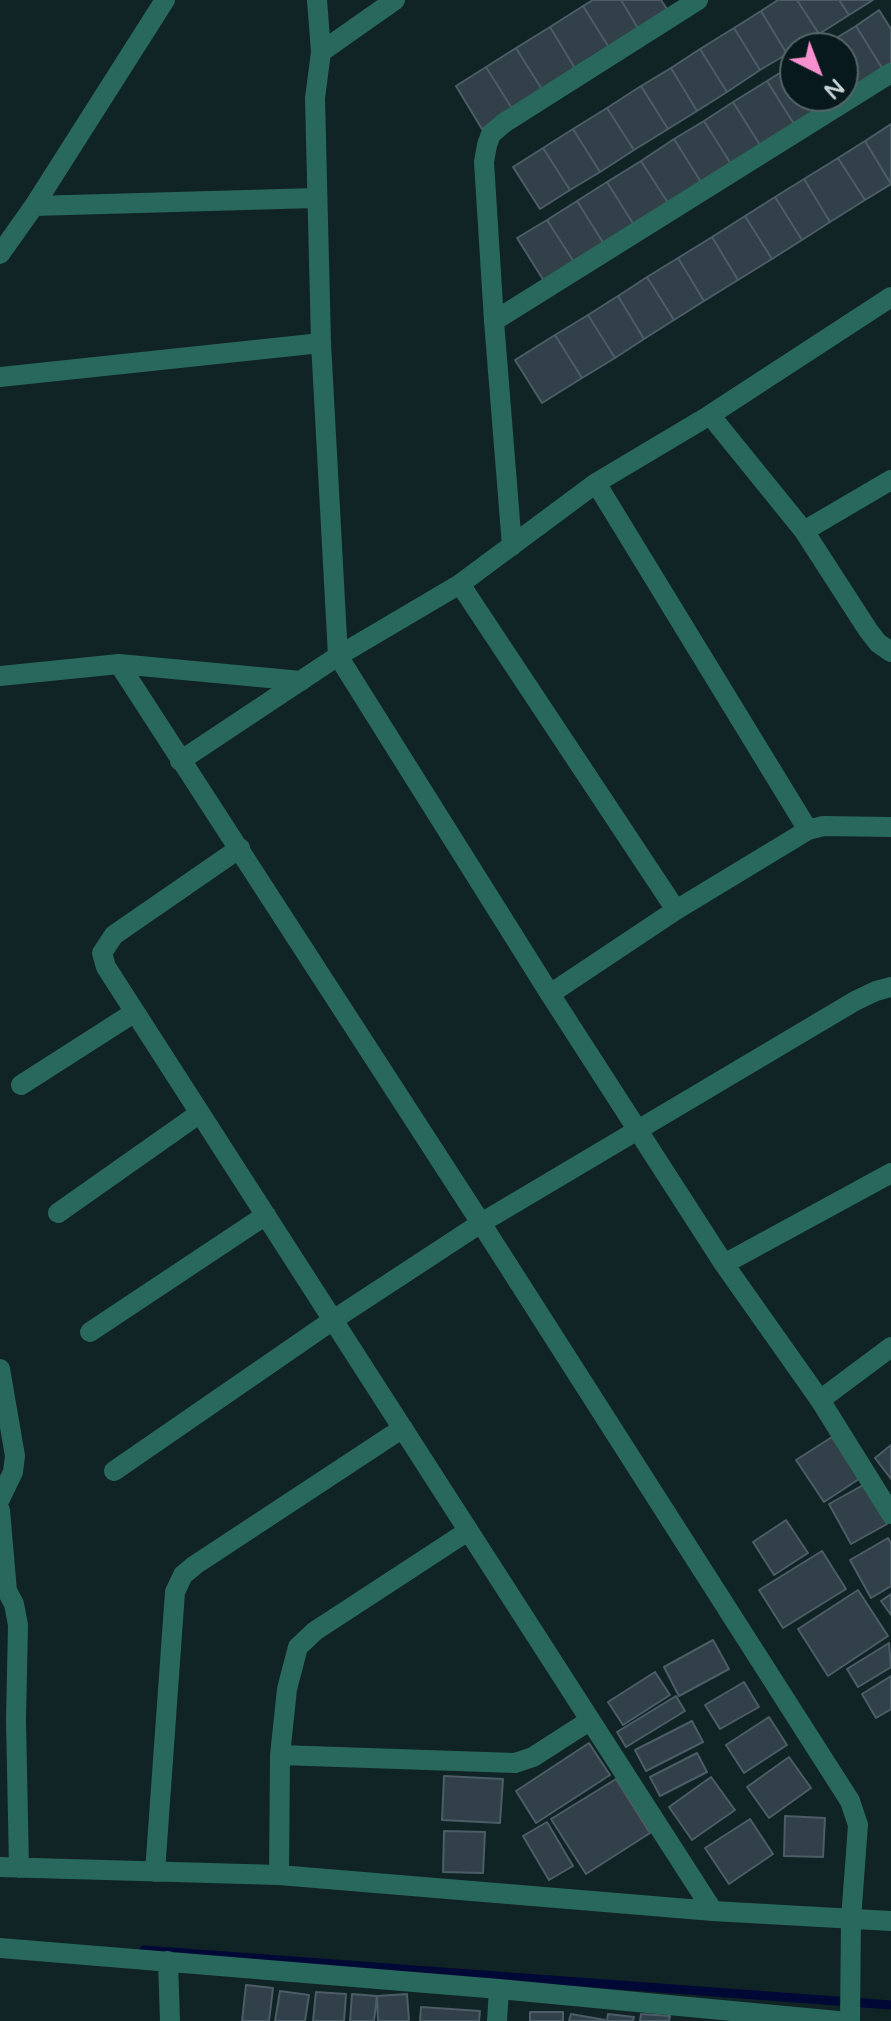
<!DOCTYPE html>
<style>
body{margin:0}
#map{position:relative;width:891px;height:2021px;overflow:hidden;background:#102325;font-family:"Varela Round",sans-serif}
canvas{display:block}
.north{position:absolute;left:779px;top:32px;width:80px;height:80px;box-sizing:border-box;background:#07191c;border:2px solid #556466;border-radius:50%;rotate:138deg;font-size:22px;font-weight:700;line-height:32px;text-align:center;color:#c9d4d6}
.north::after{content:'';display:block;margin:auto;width:28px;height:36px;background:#f790cd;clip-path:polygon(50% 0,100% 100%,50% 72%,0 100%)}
</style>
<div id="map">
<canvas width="891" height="2021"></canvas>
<div class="north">N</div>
</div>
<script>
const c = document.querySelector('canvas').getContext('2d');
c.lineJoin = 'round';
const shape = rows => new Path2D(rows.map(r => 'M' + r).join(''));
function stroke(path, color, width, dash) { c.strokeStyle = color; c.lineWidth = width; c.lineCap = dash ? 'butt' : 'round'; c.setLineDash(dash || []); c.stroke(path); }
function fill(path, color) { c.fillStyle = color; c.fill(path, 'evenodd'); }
const stream = shape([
 [144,1950,891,2005]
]);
const building = shape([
 [593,0,621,0,639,30,610,49,583,6,593,0],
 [621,0,661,0,669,12,639,30,621,0],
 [778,0,797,0,819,34,787,54,761,11,778,0],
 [797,0,839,0,849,15,819,34,797,0],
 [839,0,873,0,849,15,839,0],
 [583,6,610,49,576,70,550,27,583,6],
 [879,10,891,29,891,63,882,68,856,26,879,10],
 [761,11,787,54,760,70,734,28,761,11],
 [856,26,882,68,852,87,843,73,843,48,827,48,825,45,856,26],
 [550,27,576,70,543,91,516,48,550,27],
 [734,28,760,70,727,92,700,49,734,28],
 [516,48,543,91,513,110,486,67,516,48],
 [700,49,727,92,697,111,671,68,700,49],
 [794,64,795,96,814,96,821,107,794,124,767,81,794,64],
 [486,67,513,110,482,129,456,86,486,67],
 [671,68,697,111,668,129,641,86,671,68],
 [767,81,794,124,760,145,733,102,767,81],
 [641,86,668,129,634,150,607,108,641,86],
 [814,96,838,96,821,107,814,96],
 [733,102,760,145,731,164,704,121,733,102],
 [607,108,634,150,600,172,573,129,607,108],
 [704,121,731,164,701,182,674,139,704,121],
 [891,124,891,184,865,141,891,124],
 [573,129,600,172,570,190,543,148,573,129],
 [674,139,701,182,668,203,641,161,674,139],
 [865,141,891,184,865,200,838,158,865,141],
 [543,148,570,190,540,209,513,167,543,148],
 [838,158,865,200,830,222,804,179,838,158],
 [641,161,668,203,634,225,607,182,641,161],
 [804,179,830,222,802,240,775,197,804,179],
 [607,182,634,225,604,244,577,201,607,182],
 [775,197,802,240,772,259,745,216,775,197],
 [577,201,604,244,574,262,547,220,577,201],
 [745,216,772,259,738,280,712,237,745,216],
 [547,220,574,262,544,281,517,238,547,220],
 [712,237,738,280,704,301,678,258,712,237],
 [678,258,704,301,674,320,647,277,678,258],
 [647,277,674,320,644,339,618,296,647,277],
 [618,296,644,339,615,358,588,315,618,296],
 [588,315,615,358,582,378,555,335,588,315],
 [555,335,582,378,542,403,515,360,555,335],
 [832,1437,859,1479,824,1502,796,1460,832,1437],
 [891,1445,891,1479,875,1458,891,1445],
 [865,1484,887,1524,851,1544,829,1504,865,1484],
 [786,1520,808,1553,774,1575,753,1542,786,1520],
 [888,1538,891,1543,891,1586,871,1598,850,1560,888,1538],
 [822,1551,846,1589,783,1628,759,1590,822,1551],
 [858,1590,888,1636,828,1676,798,1629,858,1590],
 [891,1594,891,1615,881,1601,891,1594],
 [713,1640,729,1669,679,1696,664,1667,713,1640],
 [889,1643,891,1667,858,1687,847,1669,889,1643],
 [655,1672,670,1695,623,1725,608,1702,655,1672],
 [891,1676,891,1709,876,1718,862,1694,891,1676],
 [744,1682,759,1707,720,1729,705,1705,744,1682],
 [676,1696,685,1711,626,1747,617,1732,676,1696],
 [769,1717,787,1745,744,1773,726,1745,769,1717],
 [692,1721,703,1742,646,1771,635,1750,692,1721],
 [589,1743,610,1775,536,1823,516,1791,589,1743],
 [697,1753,707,1772,660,1796,650,1777,697,1753],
 [789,1757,811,1788,769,1818,747,1787,789,1757],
 [444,1776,503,1779,500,1823,442,1820,444,1776],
 [711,1777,735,1810,692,1840,669,1807,711,1777],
 [616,1779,650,1833,586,1874,551,1819,616,1779],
 [785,1816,825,1818,823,1857,784,1856,785,1816],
 [750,1819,773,1854,729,1884,705,1848,750,1819],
 [547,1822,573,1866,549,1880,523,1836,547,1822],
 [444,1831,485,1832,483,1873,443,1872,444,1831],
 [246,1985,273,1988,269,2021,242,2021,246,1985],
 [280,1991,309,1995,305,2021,275,2021,280,1991],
 [316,1992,346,1994,344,2021,313,2021,316,1992],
 [352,1994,377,1996,374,2021,350,2021,352,1994],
 [407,1994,409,2021,378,2021,377,1996,407,1994],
 [421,2007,480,2011,479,2021,420,2021,421,2007],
 [530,2012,563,2012,563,2021,530,2021,530,2012],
 [571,2014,605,2020,605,2021,569,2021,571,2014],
 [608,2014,634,2017,633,2021,607,2021,608,2014],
 [641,2014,670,2016,669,2021,640,2021,641,2014]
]);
const street = shape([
 [317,0,321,52],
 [395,0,321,52,315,98,321,343,338,656,550,994,724,1264,820,1400,891,1514],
 [34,206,316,198],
 [0,254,34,206,165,0],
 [494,321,891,73],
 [0,377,321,343],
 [710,415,804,531,868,630,878,643,891,652],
 [596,483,808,830],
 [804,531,891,480],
 [512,546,494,321,484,162,487,145,491,134,504,123,698,0],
 [460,584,676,910],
 [119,664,481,1223,850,1801,858,1825,851,1919,850,2021],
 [0,676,119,664,301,681],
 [180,761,338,656,460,584,596,483,710,415,891,297],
 [240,848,114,935,102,953,106,967,713,1911],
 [550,994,676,910,808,830,823,826,891,827],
 [21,1085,135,1012],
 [58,1213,200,1113],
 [724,1264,891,1173],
 [90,1332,266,1215],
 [0,1369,15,1456,13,1472,0,1499],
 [820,1400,891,1347],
 [114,1471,333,1320,481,1223,855,1001,876,991,891,987],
 [0,1510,7,1591],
 [0,1589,7,1591,14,1604,18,1625,16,1720,19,1868],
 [280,1755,515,1763,533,1757,589,1721],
 [0,1867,279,1875,713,1911,891,1921],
 [155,1872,175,1592,183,1575,195,1565,403,1428],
 [279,1875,280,1755,287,1689,298,1647,315,1631,468,1531],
 [0,1948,499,1989,838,2021],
 [168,1961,170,2021],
 [497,2021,499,1989]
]);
stroke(stream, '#000835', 9);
fill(building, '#314049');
stroke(building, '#4d5d67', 2);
stroke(street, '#29685c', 20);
</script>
